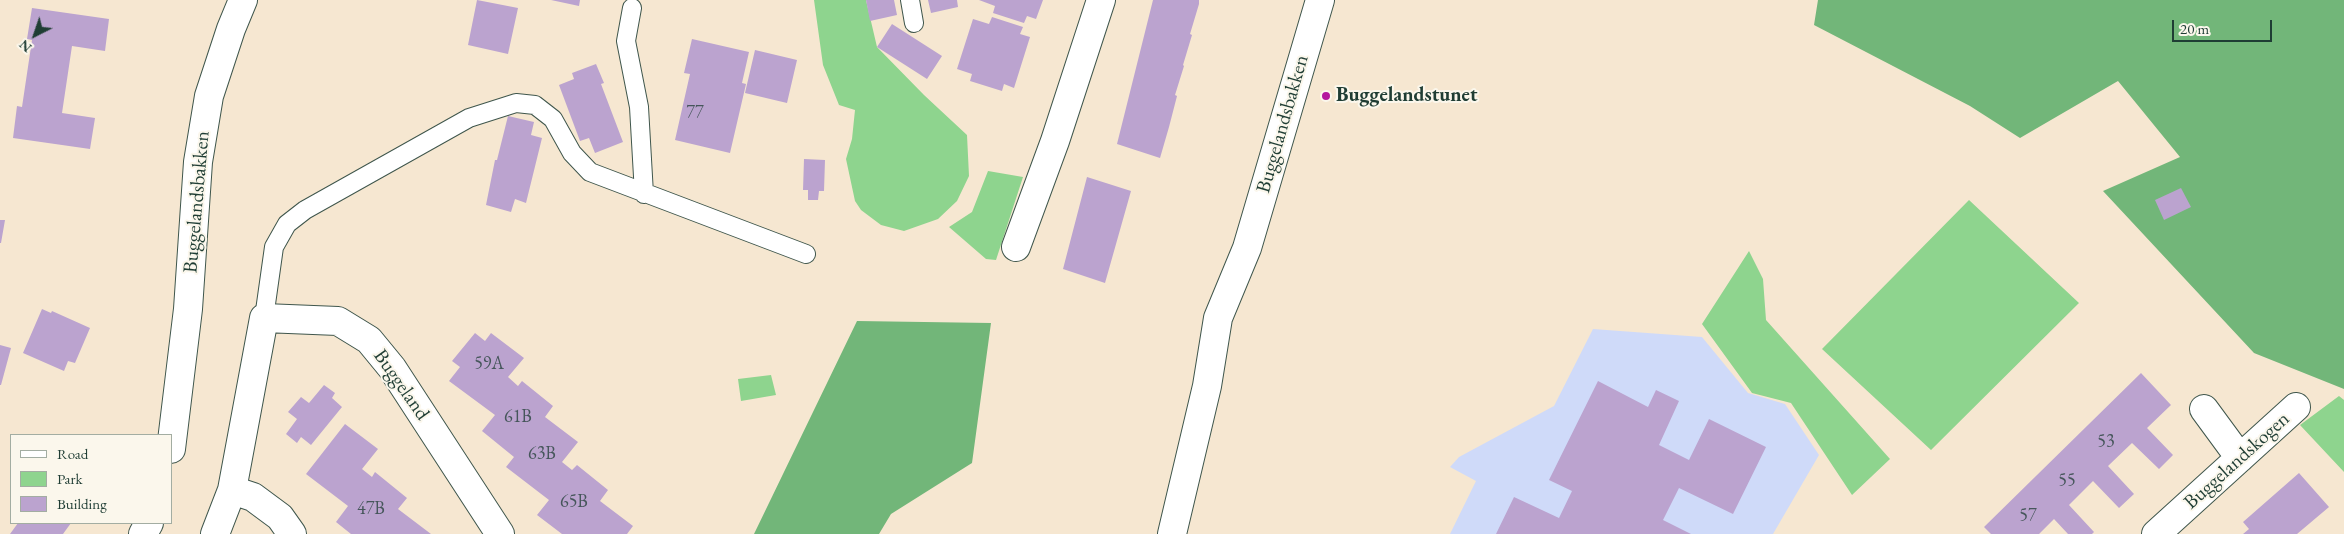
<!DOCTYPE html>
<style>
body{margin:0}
#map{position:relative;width:2344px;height:534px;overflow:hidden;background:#f6e7d1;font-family:"EB Garamond",serif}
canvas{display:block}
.legend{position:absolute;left:10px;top:434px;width:162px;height:90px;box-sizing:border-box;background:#fbf7ec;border:1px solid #a3ada2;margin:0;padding:6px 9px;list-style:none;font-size:15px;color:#1f3d34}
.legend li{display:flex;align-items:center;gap:10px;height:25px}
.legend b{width:25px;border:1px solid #a3ada2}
.north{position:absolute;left:10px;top:10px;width:50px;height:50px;-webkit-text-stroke:4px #fbf7ec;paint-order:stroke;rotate:221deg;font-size:14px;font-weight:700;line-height:20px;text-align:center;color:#1f3d34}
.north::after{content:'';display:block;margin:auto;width:18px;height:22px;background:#1f3d34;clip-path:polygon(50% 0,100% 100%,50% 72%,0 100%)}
.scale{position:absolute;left:2172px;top:20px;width:100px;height:22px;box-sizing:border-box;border:2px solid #1f3d34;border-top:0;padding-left:6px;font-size:15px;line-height:18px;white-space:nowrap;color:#1f3d34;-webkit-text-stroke:4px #fbf7ec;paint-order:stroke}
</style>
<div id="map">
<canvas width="2344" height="534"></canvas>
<ul class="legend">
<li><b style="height:6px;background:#fff"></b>Road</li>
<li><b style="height:14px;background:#8ed48e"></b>Park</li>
<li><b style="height:14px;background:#bba3cf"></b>Building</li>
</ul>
<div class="north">N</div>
<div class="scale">20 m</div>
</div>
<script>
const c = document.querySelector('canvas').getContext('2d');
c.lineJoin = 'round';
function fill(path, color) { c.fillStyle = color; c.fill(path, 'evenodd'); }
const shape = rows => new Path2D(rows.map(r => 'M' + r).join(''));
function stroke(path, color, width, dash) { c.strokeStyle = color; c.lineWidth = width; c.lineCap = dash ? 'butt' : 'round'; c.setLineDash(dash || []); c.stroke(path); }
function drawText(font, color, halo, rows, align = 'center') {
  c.font = font + ' "EB Garamond",serif'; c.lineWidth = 4; c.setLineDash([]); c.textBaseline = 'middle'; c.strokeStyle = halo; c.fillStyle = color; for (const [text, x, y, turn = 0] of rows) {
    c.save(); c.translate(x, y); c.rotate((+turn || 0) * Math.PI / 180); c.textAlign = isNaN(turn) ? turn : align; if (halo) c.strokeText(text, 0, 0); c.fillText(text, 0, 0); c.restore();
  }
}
const built = shape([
 [1593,329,1702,337,1748,393,1785,404,1819,455,1773,534,1450,534,1476,481,1450,467,1459,457,1554,406]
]);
const green = shape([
 [814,0,866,0,877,47,924,95,967,135,969,176,957,201,938,219,904,231,881,225,861,210,855,201,846,159,852,139,855,110,839,105,823,65],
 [988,171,1023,177,996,260,986,259,949,227,972,212],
 [1969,200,2079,303,1931,450,1822,349],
 [1749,251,1763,279,1766,320,1890,459,1852,495,1791,403,1752,393,1702,324],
 [771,375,776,395,741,401,738,379],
 [2339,396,2344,400,2344,472,2300,425]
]);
const forest = shape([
 [1818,0,2344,0,2344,389,2254,353,2103,191,2180,157,2118,81,2020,138,1970,106,1814,25],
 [857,321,991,323,972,463,891,514,879,534,754,534]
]);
const building = shape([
 [477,0,518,8,508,54,468,45],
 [551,0,580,0,579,6],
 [866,0,894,0,897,15,870,21],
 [928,0,957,0,958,7,931,13],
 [979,0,1043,0,1036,19,1027,16,1024,23,993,13,995,6],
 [1153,0,1199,0,1199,4,1190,34,1192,35,1183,65,1184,66,1175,95,1177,96,1169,127,1160,158,1117,144],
 [32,8,109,19,105,51,72,46,62,113,95,118,90,149,13,138,17,106,22,107,32,40,27,39],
 [992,17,1023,27,1020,34,1030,37,1014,88,1004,84,1002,91,970,81,972,74,957,69,973,19,989,24],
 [892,24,942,56,927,79,877,47],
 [692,39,749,52,742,83,746,84,730,153,675,140,690,74,684,73],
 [755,50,797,60,787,103,745,93],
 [596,64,604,83,601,84,623,142,595,153,589,138,580,141,559,85,574,79,572,73],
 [508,116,534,122,531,135,542,138,526,203,515,199,511,212,486,205,495,160,497,160],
 [804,159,825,160,824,191,819,191,818,200,808,200,808,190,803,190],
 [1087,177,1131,191,1105,283,1063,269],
 [2181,188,2191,207,2164,220,2155,200],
 [0,220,5,220,1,243,0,243],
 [42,309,51,313,52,311,90,328,75,363,68,361,64,371,23,353],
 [475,333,485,341,491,333,524,358,508,377,518,386,522,381,553,406,545,417,578,442,562,462,572,470,577,465,608,490,600,501,633,526,627,534,562,534,537,515,549,500,506,467,514,457,482,431,495,415,449,381,460,367,452,361],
 [0,345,11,348,1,385,0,385],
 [2141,373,2171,405,2147,428,2173,455,2159,469,2132,443,2108,466,2134,494,2119,508,2093,481,2069,505,2094,532,2092,534,2068,534,2054,519,2039,534,1991,534,1984,527],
 [1598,381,1648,407,1656,390,1679,401,1659,445,1689,460,1709,419,1766,447,1733,514,1679,488,1663,520,1691,534,1496,534,1514,497,1559,518,1572,491,1549,480],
 [324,385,335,393,332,398,342,407,311,445,301,437,297,443,286,434,297,419,288,412,301,397,309,403],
 [345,424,378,449,362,469,372,477,375,472,407,498,398,509,431,534,351,534,336,522,348,506,306,474],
 [2299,473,2329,507,2297,534,2243,534,2249,529,2243,522],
 [18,523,71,523,63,534,10,534]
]);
const lane = shape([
 [910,0,914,23],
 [632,8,626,41,639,107,644,194],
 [264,318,274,247,287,224,305,210,469,118,516,103,535,105,553,119,572,153,590,172,806,254]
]);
const street = shape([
 [1016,247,1055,141,1101,0],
 [2204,409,2240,458],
 [232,490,253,497,280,517,292,534],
 [215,534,232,490,264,318,338,321,369,340,392,368,500,534],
 [2156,534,2296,407]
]);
const secondary = shape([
 [171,449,188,309,198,162,209,96,231,29,243,0],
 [143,534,149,523],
 [1172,534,1207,386,1218,318,1247,248,1320,0]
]);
const markers = [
 [1326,96,5,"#b5179e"]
];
const numberNames = [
 ["77",695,113],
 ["59A",489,364],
 ["61B",518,417],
 ["53",2106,442],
 ["63B",542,454],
 ["55",2067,481],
 ["65B",574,502],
 ["47B",371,509],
 ["57",2028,516]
];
const poiNames = [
 ["Buggelandstunet",1336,96]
];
const streetNames = [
 ["Buggelandsbakken",1283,124,-74],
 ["Buggelandsbakken",197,202,-85],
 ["Buggeland",401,385,55],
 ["Buggelandskogen",2237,461,-42]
];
fill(built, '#cfdaf9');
fill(green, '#8ed48e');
fill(forest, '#72b679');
fill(building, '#bba3cf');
stroke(lane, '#3f564c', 20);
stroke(street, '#3f564c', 30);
stroke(secondary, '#3f564c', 30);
stroke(lane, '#fff', 18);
stroke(street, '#fff', 28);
stroke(secondary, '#fff', 28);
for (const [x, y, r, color] of markers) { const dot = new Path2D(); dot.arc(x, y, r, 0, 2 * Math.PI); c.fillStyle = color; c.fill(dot); stroke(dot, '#fbf7ec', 2); }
drawText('18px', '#46565b', null, numberNames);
drawText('bold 20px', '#1f3d34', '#fbf7ec', poiNames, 'left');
drawText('20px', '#1f3d34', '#fbf7ec', streetNames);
</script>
